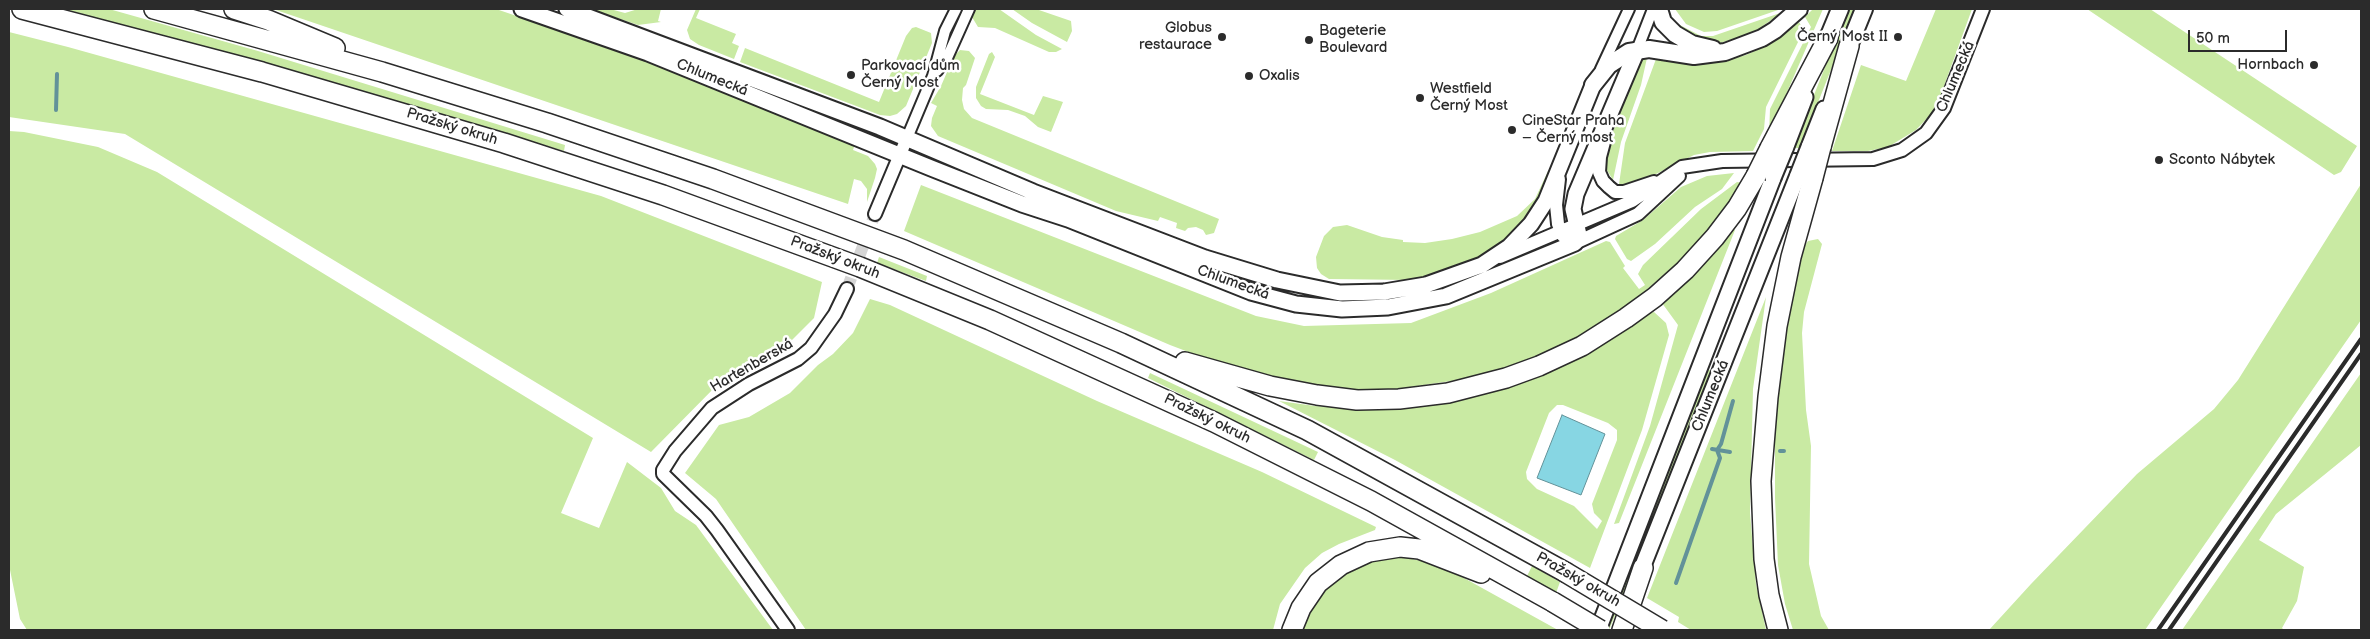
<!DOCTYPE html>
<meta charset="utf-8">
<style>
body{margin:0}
#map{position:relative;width:2370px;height:639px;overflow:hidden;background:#fff;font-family:"Balsamiq Sans",sans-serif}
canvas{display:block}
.frame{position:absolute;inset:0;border:10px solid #2b2b2b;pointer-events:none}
.scale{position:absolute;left:2188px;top:30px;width:99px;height:22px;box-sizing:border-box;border:2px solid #2b2b2b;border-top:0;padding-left:6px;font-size:15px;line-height:18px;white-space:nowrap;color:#2b2b2b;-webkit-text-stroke:4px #fff;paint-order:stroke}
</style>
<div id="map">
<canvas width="2370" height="639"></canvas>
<div class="frame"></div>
<div class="scale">50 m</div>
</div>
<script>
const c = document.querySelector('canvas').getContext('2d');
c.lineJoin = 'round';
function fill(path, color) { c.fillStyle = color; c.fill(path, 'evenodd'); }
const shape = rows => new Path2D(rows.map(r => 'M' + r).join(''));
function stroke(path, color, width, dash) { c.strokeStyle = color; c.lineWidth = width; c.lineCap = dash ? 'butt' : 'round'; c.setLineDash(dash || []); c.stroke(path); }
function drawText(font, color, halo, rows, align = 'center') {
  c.font = font + ' "Balsamiq Sans",sans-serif'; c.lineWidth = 5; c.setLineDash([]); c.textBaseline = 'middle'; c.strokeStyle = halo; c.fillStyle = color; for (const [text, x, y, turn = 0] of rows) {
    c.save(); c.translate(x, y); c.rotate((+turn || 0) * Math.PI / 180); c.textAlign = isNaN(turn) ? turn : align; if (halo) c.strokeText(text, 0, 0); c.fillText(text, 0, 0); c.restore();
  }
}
const green = shape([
 [64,9,109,9,258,51,565,145,564,151,326,80],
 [273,9,496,9,649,61,855,144,853,150,868,156,875,164,877,169,875,178,867,202,867,189,861,181,854,179,848,204],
 [590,9,610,9,625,13,638,9,661,9,658,21,661,22,638,25],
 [696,9,700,9,696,18,736,34,732,43,739,46,734,59,699,45,690,39,687,30],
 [975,9,999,9,1036,35,1062,49,1056,52,1049,52,995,28,978,27,972,17],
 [1012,9,1036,9,1071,21,1072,31,1067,42,1032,23],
 [1675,9,1781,9,1717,31,1704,32,1686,24],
 [1813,9,1823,9,1769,134,1770,109,1811,27,1805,17],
 [1848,9,1855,9,1800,148,1793,148],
 [1936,9,1972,9,1939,100,1932,113,1916,130,1888,147,1868,151,1832,151,1861,65,1906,81],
 [2087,9,2150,9,2357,146,2341,172,2334,175],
 [1783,12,1751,34,1716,44,1704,42,1675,25,1680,25,1701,36,1713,36],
 [1799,22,1803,28,1802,34,1766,107,1764,129,1753,151,1710,152,1694,155,1642,181,1624,186,1619,184,1625,143,1656,59,1684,64,1701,64,1731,59,1746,55,1774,42],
 [916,27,931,33,932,43,906,106,897,114,890,116,880,115,740,62,745,48,879,102,906,36,912,28],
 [9,32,68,47,601,196,822,282,814,318,780,352,723,379,651,452,125,134,9,117],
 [960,50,969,51,975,58,966,85,963,88,962,100,964,109,972,118,1219,219,1214,233,1206,235,1203,230,1196,227,1188,228,1185,231,1176,228,1177,223,1160,217,1158,221,1116,211,938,136,931,126,932,118,937,106,931,103,941,86,954,56],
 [992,52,995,57,980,94,1034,115,1043,96,1063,102,1051,132,1038,127,1025,116,1008,110,986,109,981,106,976,98,976,87,989,54],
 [1647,58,1641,85,1621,142,1613,180,1605,167,1605,158,1612,134,1638,66,1642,60],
 [9,131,24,132,98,147,157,172,593,438,561,513,599,528,627,462,661,488,675,511,696,525,773,630,27,630,20,619,9,565],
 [1548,171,1550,172,1538,201,1519,227,1508,238,1476,260,1454,268,1411,280,1329,279,1321,274,1317,268,1316,257,1324,236,1333,227,1347,225,1382,237,1403,240,1403,242,1425,243,1452,239,1480,232,1517,216,1535,199],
 [1734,173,1722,189,1695,207,1655,244,1631,261,1627,259,1615,239,1616,236,1643,220,1681,187,1707,176],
 [1737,182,1743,183,1719,218,1686,255,1642,294,1602,323,1558,347,1520,363,1471,378,1397,389,1345,389,1301,384,1228,367,1170,345,904,231,921,185,1256,316,1304,326,1411,323,1491,293,1606,241,1610,242,1625,266,1623,268,1639,289,1645,285,1638,274,1643,265,1701,209],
 [2361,184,2361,320,2145,630,1989,630,2031,584,2137,474,2214,409,2238,380],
 [1733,229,1735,230,1619,523,1614,524,1650,426,1678,325,1662,303],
 [1818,239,1822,244,1804,312,1802,333,1806,410,1811,446,1809,564,1821,616,1829,630,1793,630,1785,604,1778,565,1775,498,1775,425,1788,313,1799,262,1803,248,1808,241],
 [879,257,927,276,926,281,877,263],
 [1766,297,1753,389,1750,513,1756,584,1766,630,1691,630,1678,622,1679,617,1647,598],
 [870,299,890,305,1097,401,1262,472,1376,527,1375,530,1339,544,1322,553,1305,568,1280,604,1273,630,806,630,716,499,685,473,719,425,749,417,790,393,818,365,833,354,853,333],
 [1654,312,1666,323,1669,335,1642,430,1590,568,1395,460,1279,401,1315,406,1373,409,1431,405,1464,399,1516,384,1568,364,1613,338,1645,314],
 [1557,405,1563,405,1608,423,1617,430,1617,440,1592,504,1594,513,1602,521,1597,529,1574,506,1537,489,1527,479,1526,472,1549,413],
 [1706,369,1710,370,1710,374,1627,587,1609,630,1603,630],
 [1150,373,1318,452,1314,460,1148,378],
 [2361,373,2361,445,2276,514,2259,540,2304,567,2297,601,2282,628,2284,630,2182,630],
 [1402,557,1437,564,1455,573,1558,630,1301,630,1319,595,1341,574,1369,562],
 [1532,566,1560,582,1556,593,1527,576]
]);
const water = shape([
 [1562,415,1605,434,1581,495,1537,478,1562,415]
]);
const stream = shape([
 [56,110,57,74],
 [1712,449,1730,452],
 [1780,451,1784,451],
 [1676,583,1720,458,1717,450,1721,444,1733,401]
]);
const tertiaryTunnel = shape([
 [847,289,875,214]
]);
const minor = shape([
 [1637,50,1653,9],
 [1601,69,1629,9],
 [937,71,947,58,969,9],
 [907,138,933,76,945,31,956,9]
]);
const tertiary = shape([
 [1604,142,1600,157,1599,172,1603,181,1609,187,1615,192,1624,192,1654,182],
 [1559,179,1556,205,1558,224,1563,236,1575,243,1638,214,1679,176],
 [875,214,907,138],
 [1500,257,1632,201,1682,167,1722,161,1873,159,1902,150,1926,133,1944,108,1983,9],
 [788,630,717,530,706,516,663,474,663,470,675,451,712,408,749,384,798,359,811,348,835,314,847,289]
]);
const secondary = shape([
 [522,9,648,53,931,168,1022,204,1068,219,1251,292,1296,304,1342,309,1388,307,1446,296,1575,243,1579,235,1573,209,1576,194,1637,50],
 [567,9,880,127,1033,192,1205,258,1277,280,1340,293,1384,292,1426,285,1482,265,1509,247,1531,224,1546,201,1593,85],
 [1809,147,1824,109],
 [1785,149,1805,97],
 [1638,578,1798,175],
 [1598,630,1773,178]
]);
const primary = shape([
 [1659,9,1663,22,1675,34,1692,44,1713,49],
 [1828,38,1840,9],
 [1849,46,1864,9],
 [1593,85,1609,65,1629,52,1649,49,1694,56,1725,52,1762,38,1775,30,1799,9]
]);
const motorway = shape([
 [22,9,262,72,504,143,663,195,860,267,990,320,1214,422,1371,501,1553,602],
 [154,9,382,72,547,123,713,179,904,250,1121,343,1307,430,1565,572],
 [234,9,268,20,335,48],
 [1821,147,1849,46],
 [1770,148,1828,38],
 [1185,362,1270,386,1317,395,1357,400,1399,399,1448,393,1506,378,1539,366,1582,346,1626,318,1655,297,1685,270,1715,237,1737,208,1756,176],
 [1292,630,1301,608,1318,583,1341,565,1369,552,1400,547,1419,549,1481,573],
 [1622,630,1643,568],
 [1778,630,1769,595,1764,559,1761,481,1768,397,1777,326,1791,257,1813,178]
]);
const rail = shape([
 [2158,630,2361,339],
 [2169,630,2361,354]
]);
const secondaryBridge = shape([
 [1798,175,1809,147],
 [1773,178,1785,149]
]);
const motorwayBridge = shape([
 [1756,176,1770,148],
 [1813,178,1821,147],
 [1565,572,1662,630],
 [1553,602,1600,630]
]);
const markers = [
 [1222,37,5,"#2b2b2b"],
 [1898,37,5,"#2b2b2b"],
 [1309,40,5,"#2b2b2b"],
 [2314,65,5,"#2b2b2b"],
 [851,75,5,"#2b2b2b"],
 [1249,76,5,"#2b2b2b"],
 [1420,98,5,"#2b2b2b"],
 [1512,130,5,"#2b2b2b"],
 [2159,160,5,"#2b2b2b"]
];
const poiNames = [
 ["Globus",1212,28,"right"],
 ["restaurace",1212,45,"right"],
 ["Bageterie",1319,31],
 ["Boulevard",1319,48],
 ["Černý Most II",1888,37,"right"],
 ["Hornbach",2304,65,"right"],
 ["Parkovací dům",861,66],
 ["Černý Most",861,83],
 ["Oxalis",1259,76],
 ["Westfield",1430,89],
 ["Černý Most",1430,106],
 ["CineStar Praha",1522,121],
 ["– Černý most",1522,138],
 ["Sconto Nábytek",2169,160]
];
const streetNames = [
 ["Chlumecká",1956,77,-67],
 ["Chlumecká",712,78,22],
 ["Pražský okruh",452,127,17],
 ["Pražský okruh",835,258,21],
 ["Chlumecká",1233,283,20],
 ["Hartenberská",752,366,-30],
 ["Chlumecká",1711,396,-68],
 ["Pražský okruh",1207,419,26],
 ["Pražský okruh",1578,580,30]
];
fill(green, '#c9eaa3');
fill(water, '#87d6e3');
stroke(water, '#629299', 1);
stroke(stream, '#629299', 4);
stroke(tertiaryTunnel, '#d5d5d5', 12, [12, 6]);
stroke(minor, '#2b2b2b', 14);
stroke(tertiary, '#2b2b2b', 16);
stroke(secondary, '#2b2b2b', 19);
stroke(primary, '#2b2b2b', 20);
stroke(motorway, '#2b2b2b', 22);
stroke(minor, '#fff', 10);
stroke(tertiary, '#fff', 12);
stroke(secondary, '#fff', 15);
stroke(primary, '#fff', 16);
stroke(motorway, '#fff', 19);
stroke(rail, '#2b2b2b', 4);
stroke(secondaryBridge, '#2b2b2b', 19, []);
stroke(motorwayBridge, '#2b2b2b', 22, []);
stroke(secondaryBridge, '#fff', 15);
stroke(motorwayBridge, '#fff', 19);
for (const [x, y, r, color] of markers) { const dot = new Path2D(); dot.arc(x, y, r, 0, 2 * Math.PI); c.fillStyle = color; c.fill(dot); stroke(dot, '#fff', 2); }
drawText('15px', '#2b2b2b', '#fff', poiNames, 'left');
drawText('15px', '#2b2b2b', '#fff', streetNames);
</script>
